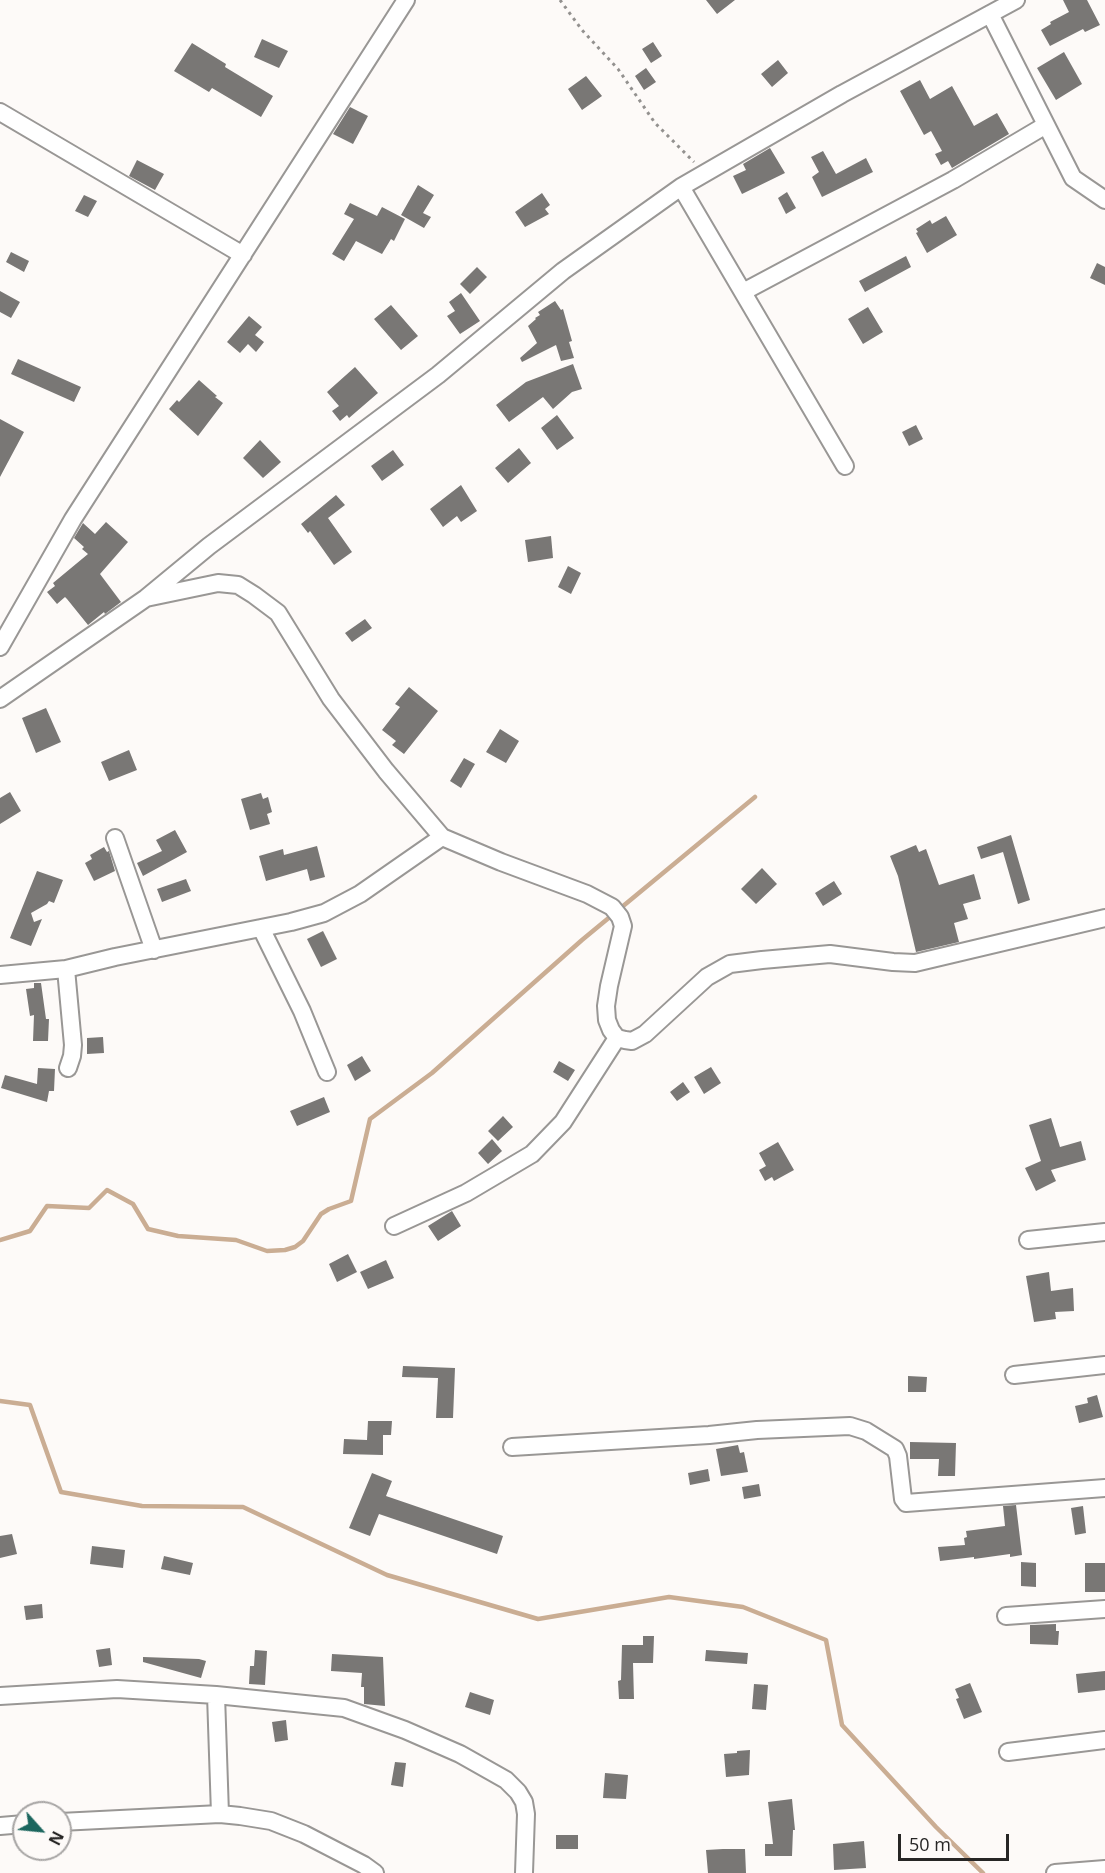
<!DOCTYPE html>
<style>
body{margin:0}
#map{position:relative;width:1105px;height:1873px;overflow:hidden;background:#fdfaf8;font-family:"Open Sans",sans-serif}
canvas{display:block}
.north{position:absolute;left:12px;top:1801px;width:60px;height:60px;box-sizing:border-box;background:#fdfaf8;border:2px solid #a7a5a4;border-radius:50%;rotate:117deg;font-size:16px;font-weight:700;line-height:24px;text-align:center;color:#272625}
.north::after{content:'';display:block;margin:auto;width:21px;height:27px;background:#1b665e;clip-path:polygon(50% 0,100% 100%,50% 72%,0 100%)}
.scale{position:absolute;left:898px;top:1834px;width:111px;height:27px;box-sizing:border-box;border:3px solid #272625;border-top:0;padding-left:8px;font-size:18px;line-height:21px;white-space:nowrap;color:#272625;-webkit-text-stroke:4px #fdfaf8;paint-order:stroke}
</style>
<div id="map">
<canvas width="1105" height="1873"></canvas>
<div class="north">N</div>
<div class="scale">50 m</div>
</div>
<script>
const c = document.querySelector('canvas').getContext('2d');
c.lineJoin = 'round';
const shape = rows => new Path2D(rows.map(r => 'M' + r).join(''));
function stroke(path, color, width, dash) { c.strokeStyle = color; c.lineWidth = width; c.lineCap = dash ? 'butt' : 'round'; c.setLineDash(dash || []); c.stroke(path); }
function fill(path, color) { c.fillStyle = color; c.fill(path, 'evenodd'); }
const stream = shape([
 [0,1240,30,1231,47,1206,89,1208,107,1190,133,1204,148,1229,178,1236,236,1240,267,1251,285,1250,295,1247,303,1241,321,1214,329,1209,351,1201,370,1119,432,1073,582,940,755,797],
 [0,1401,30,1405,61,1492,142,1506,243,1507,387,1575,538,1619,669,1597,743,1607,826,1640,842,1725,936,1827,983,1873]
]);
const building = shape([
 [706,0,735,0,717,14],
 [1063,0,1087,0,1100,25,1085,32,1083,29,1050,46,1041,30,1051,24,1050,22,1069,12],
 [262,39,288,51,279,68,254,57],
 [653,42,662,56,651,63,642,49],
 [192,43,226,64,225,67,273,96,261,117,212,88,209,92,174,71],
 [1064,52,1082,84,1056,100,1037,68],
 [778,60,788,73,772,87,761,74],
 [646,68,656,82,644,90,635,76],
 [586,76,602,96,582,110,568,89],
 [920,80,930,99,952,86,974,126,997,113,1009,134,952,168,948,161,941,165,935,154,942,151,931,131,924,135,900,91],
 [350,107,368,116,353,144,333,134],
 [770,148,785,173,742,194,733,176,746,170,743,164],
 [823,151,836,174,866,158,873,172,822,197,812,177,819,172,811,157],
 [137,160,164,174,155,190,129,176],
 [418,185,434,195,423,213,431,217,424,228,401,215],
 [787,192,796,208,786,214,778,198],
 [542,193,550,205,545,209,549,214,525,227,515,212],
 [84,195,97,201,88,217,75,211],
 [350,203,377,216,382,207,405,219,394,241,391,239,382,254,356,241,344,261,332,254,354,219,344,214],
 [946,216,957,235,927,253,916,233,918,232,916,229,930,220,932,224],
 [11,252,29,261,24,272,6,262],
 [906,256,911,267,865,292,859,281],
 [1097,263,1105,267,1105,285,1090,278],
 [477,267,487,277,470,294,460,284],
 [0,291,20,302,11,318,0,312],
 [461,293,480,321,460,334,447,316,455,311,449,302],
 [555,301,561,310,563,309,572,341,569,342,574,358,561,361,556,345,522,362,520,358,537,343,528,326,536,319,535,318,540,315,538,312],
 [391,305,418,336,401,350,374,319],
 [868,307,883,332,863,344,848,319],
 [249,316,262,327,255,335,264,342,256,352,248,344,240,353,227,342],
 [18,359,81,387,74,402,11,374],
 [573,364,582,389,572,392,553,409,543,397,509,422,496,405,526,382],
 [355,367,378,393,349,418,347,415,340,421,332,411,339,406,327,392],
 [199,380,217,396,215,397,223,403,198,436,169,409,177,400,179,402],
 [557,415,574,438,557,450,541,428],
 [0,419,24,432,0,477],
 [916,425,923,439,909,446,902,432],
 [260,440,281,462,263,478,243,458],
 [519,448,531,463,508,483,495,468],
 [393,450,404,465,382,481,371,466],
 [461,485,477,511,461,522,457,516,443,527,430,509],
 [336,495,345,505,328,518,352,552,334,565,310,531,308,533,301,524],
 [106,522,128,542,100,574,121,602,105,614,104,612,88,625,67,599,65,597,57,604,47,592,55,586,53,583,88,554,82,549,84,547,74,538,83,523,95,534],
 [551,536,553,558,528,562,525,540],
 [568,566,581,573,571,594,558,587],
 [365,619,372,628,352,642,345,633],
 [409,687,438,711,404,754,392,745,396,741,382,730,400,707,395,704],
 [46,708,61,742,36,753,22,718],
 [500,729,519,741,506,763,486,752],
 [129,750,137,770,109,781,101,762],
 [464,758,475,764,461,788,450,781],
 [10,792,21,811,0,824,0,798],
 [261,793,263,799,268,797,272,812,267,814,270,824,250,830,241,799],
 [175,830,187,852,143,876,137,863,162,851,156,840],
 [1011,835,1030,900,1018,904,1003,852,981,859,977,847],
 [916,845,919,852,926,849,939,885,974,874,981,899,963,904,968,919,954,923,959,942,916,952,898,876,890,856],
 [317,846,325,877,310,881,307,869,266,881,259,856,283,849,284,855],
 [104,847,107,852,109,851,115,871,94,881,85,863,92,859,90,855],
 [762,868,777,884,756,904,741,889],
 [37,871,63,880,54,903,49,901,47,904,31,913,34,922,42,919,31,946,10,938],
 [186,879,191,891,162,902,157,889],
 [834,881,842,894,823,906,815,893],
 [323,931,337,959,321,967,307,939],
 [34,983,41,983,46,1019,49,1019,48,1041,33,1041,34,1015,30,1016,26,989,34,988],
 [103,1037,104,1053,87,1054,87,1038],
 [362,1056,371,1071,355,1081,347,1065],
 [559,1061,575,1070,568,1081,553,1072],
 [711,1067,721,1083,704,1094,694,1077],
 [38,1068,55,1069,54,1091,49,1091,47,1102,1,1088,5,1075,37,1084],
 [683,1082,690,1092,677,1101,670,1092],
 [324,1097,330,1112,297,1126,290,1111],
 [503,1116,513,1127,498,1141,488,1131],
 [1051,1118,1060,1147,1081,1141,1086,1160,1051,1170,1056,1181,1036,1191,1025,1168,1041,1161,1029,1125],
 [492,1139,502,1151,488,1164,478,1153],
 [778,1142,794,1170,774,1181,772,1177,765,1181,759,1170,766,1166,759,1153],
 [452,1211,461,1226,438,1241,428,1226],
 [348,1254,357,1272,337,1282,329,1264],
 [386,1260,394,1278,368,1289,360,1272],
 [1049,1272,1051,1291,1073,1288,1074,1311,1055,1312,1056,1319,1034,1322,1026,1276],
 [403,1366,455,1368,453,1418,436,1418,438,1378,402,1377],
 [908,1376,927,1377,926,1392,908,1392],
 [1097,1395,1103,1417,1079,1423,1075,1406,1088,1403,1087,1398],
 [368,1421,392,1421,391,1435,383,1435,383,1455,343,1454,344,1439,367,1440],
 [910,1442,956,1443,955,1476,938,1476,939,1459,910,1459],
 [738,1445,740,1453,744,1452,748,1472,721,1476,716,1449],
 [708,1469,710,1481,690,1485,688,1473],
 [372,1473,392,1481,386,1496,503,1536,497,1554,379,1514,370,1536,349,1528],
 [759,1484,761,1496,744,1499,742,1487],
 [1016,1505,1022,1555,1010,1557,1010,1554,974,1559,974,1557,940,1561,938,1547,965,1545,964,1538,967,1537,966,1531,1005,1526,1003,1506],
 [1083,1506,1086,1533,1075,1535,1071,1508],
 [12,1534,17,1554,0,1558,0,1536],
 [92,1546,125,1550,123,1568,90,1564],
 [164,1556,193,1563,190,1575,161,1569],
 [1021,1562,1036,1563,1036,1587,1021,1586],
 [1085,1563,1105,1563,1105,1592,1085,1592],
 [42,1604,43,1618,26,1620,24,1606],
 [1056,1624,1056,1631,1059,1631,1058,1645,1030,1644,1030,1625],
 [643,1636,654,1636,653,1663,633,1663,634,1699,619,1699,618,1681,621,1680,622,1645,643,1645],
 [110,1648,112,1665,99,1667,96,1650],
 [255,1650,267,1651,265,1685,249,1684,250,1666,254,1666],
 [706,1650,748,1653,747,1664,705,1661],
 [332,1654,383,1657,385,1706,364,1704,364,1687,361,1687,362,1673,331,1671],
 [143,1657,199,1659,206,1661,201,1678,143,1662],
 [1105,1671,1105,1690,1078,1693,1076,1674],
 [970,1683,982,1712,964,1719,956,1699,959,1698,955,1689],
 [754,1684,768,1685,766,1710,752,1709],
 [470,1692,494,1700,490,1715,465,1707],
 [286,1720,288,1740,275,1742,272,1722],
 [750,1750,749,1775,726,1777,724,1754,737,1753,737,1751],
 [395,1762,406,1763,403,1787,391,1785],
 [605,1773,628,1775,626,1799,603,1798],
 [792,1799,795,1830,793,1830,792,1856,765,1856,765,1844,773,1844,768,1802],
 [556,1835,578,1835,578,1849,556,1849],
 [864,1841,866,1868,834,1870,833,1844],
 [723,1849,745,1849,746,1873,708,1873,706,1850]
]);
const path = shape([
 [560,0,582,30,618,69,655,123,694,162]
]);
const street = shape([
 [990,14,1073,178,1105,200],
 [0,112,243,255],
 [681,187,845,466],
 [743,292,953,180,1046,125],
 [146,598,218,583,238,585,254,595,278,613,331,699,386,771,442,837,501,862,587,894,612,907,620,917,623,926,609,986,606,1006,607,1020,611,1030,617,1038,625,1040,632,1041,645,1034,707,977,730,964,762,960,830,954,893,962,915,963,1105,918],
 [0,647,73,519,406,0],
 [0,699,146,598,209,546,438,375,563,271,681,187,842,94,1016,0],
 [115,838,154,950],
 [261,928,302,1011,327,1072],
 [66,969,73,1045,72,1056,68,1068],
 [0,975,66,969,115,957,291,922,324,913,360,894,442,837],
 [394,1226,466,1193,532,1154,563,1122,617,1038],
 [1028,1240,1105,1232],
 [1014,1375,1105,1365],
 [512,1447,709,1435,757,1430,850,1426,866,1431,895,1449,898,1456,903,1499,906,1503,1105,1488],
 [1006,1616,1105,1609],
 [216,1695,220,1814],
 [0,1696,117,1689,216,1695,344,1708,405,1730,460,1754,506,1780,518,1792,524,1802,526,1814,524,1873],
 [1008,1752,1105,1740],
 [60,1822,220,1814,240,1816,271,1821,304,1834,364,1865,375,1873],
 [0,1826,24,1824],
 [1055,1873,1105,1869]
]);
stroke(stream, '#caad93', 4.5);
fill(building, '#797775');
stroke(street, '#999795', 20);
stroke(path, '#93918f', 3, [3, 4.5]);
stroke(street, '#fff', 16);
</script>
